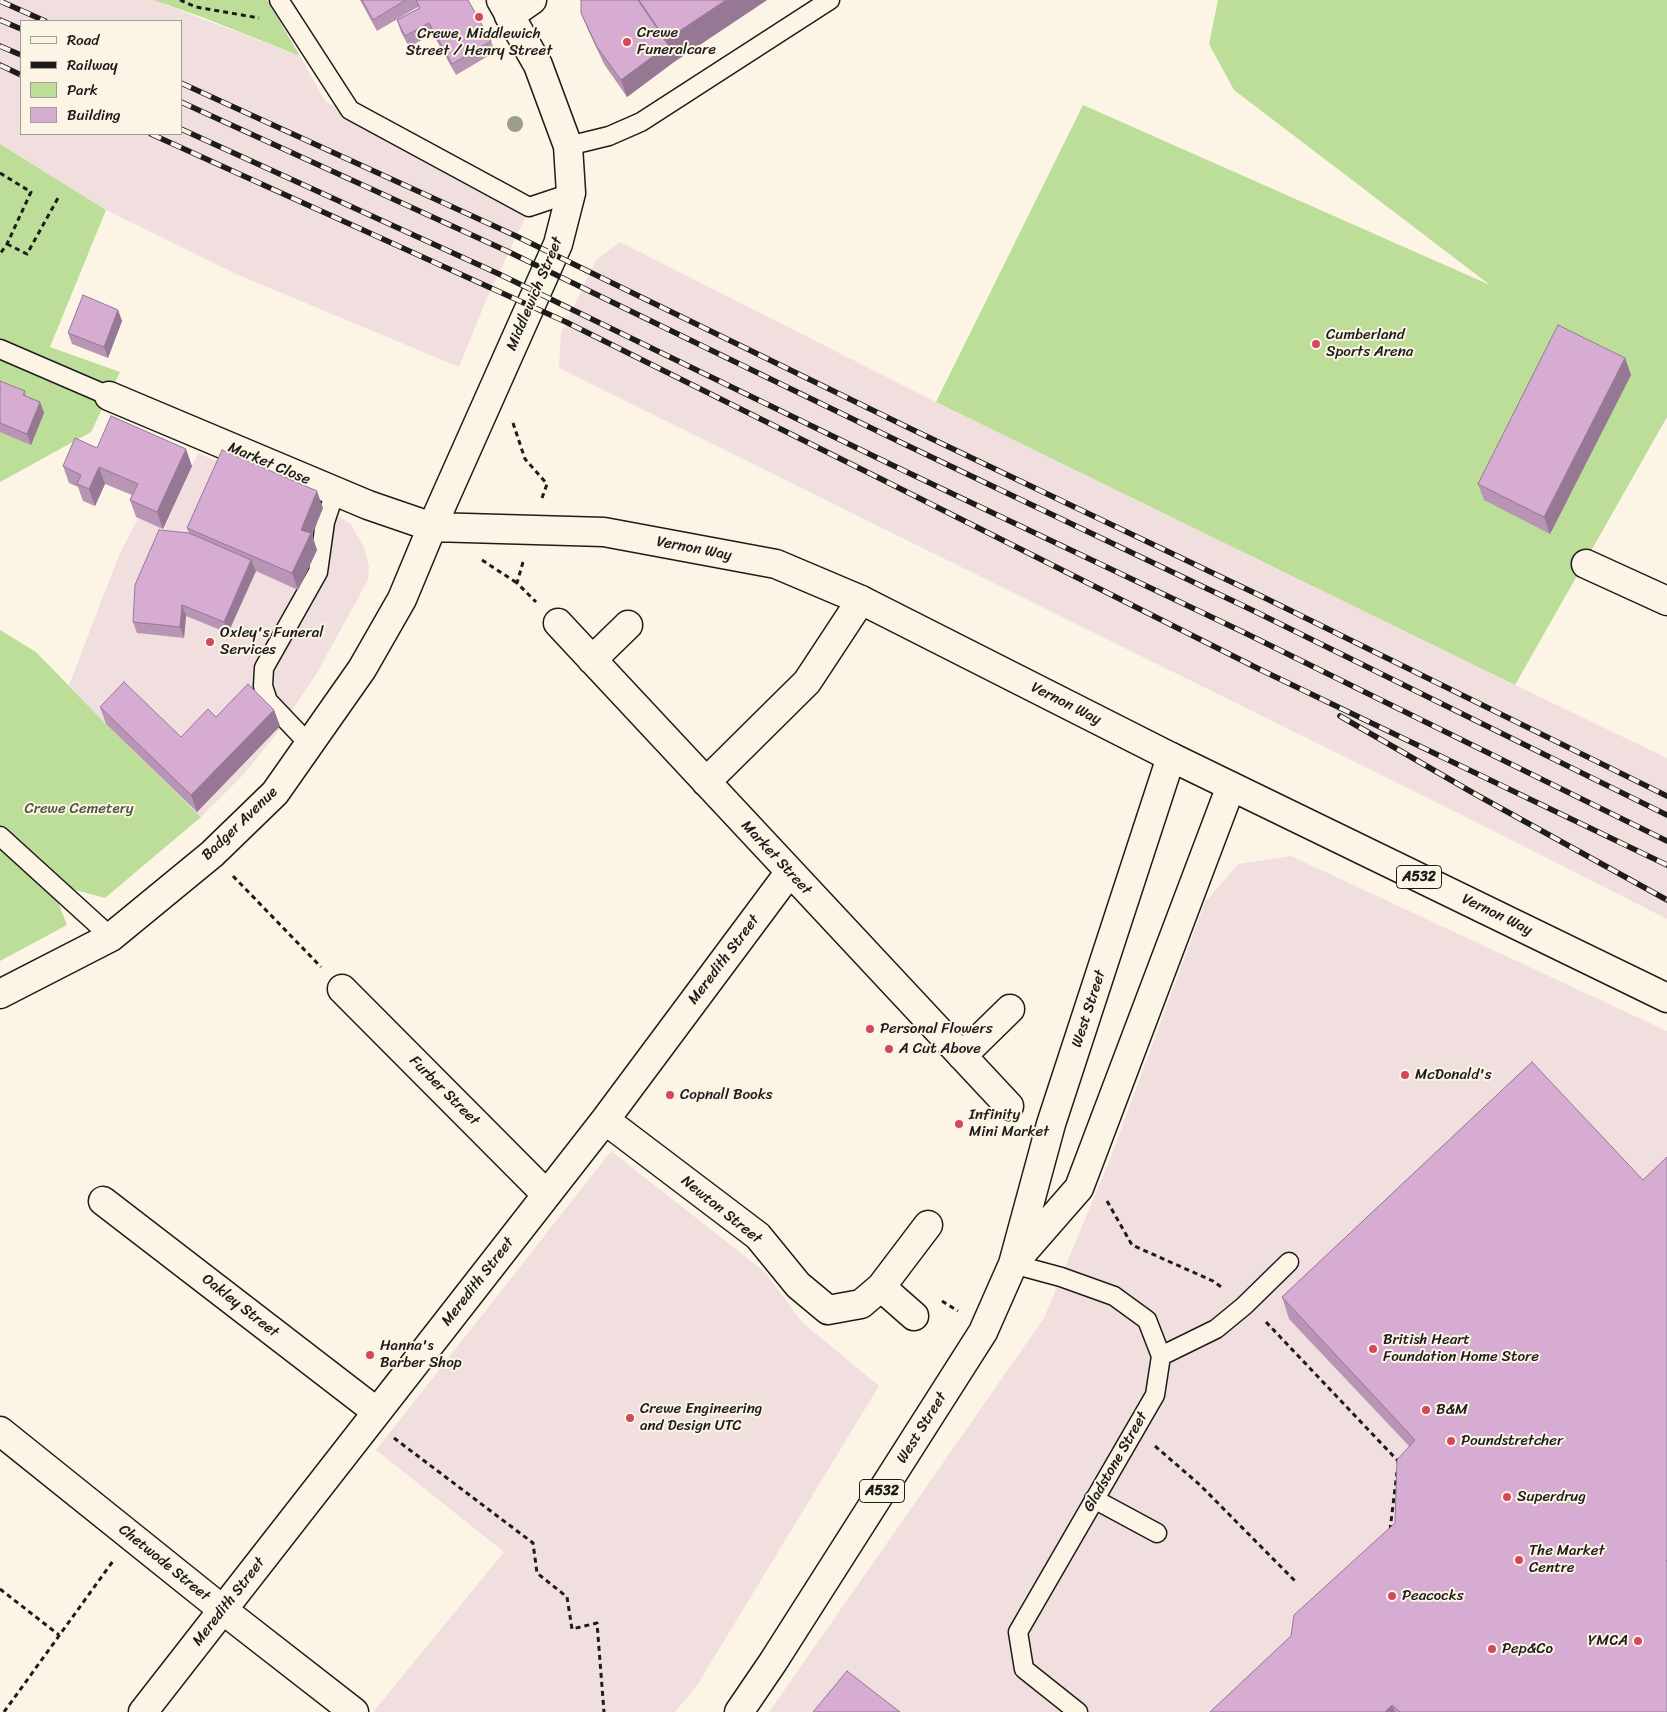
<!DOCTYPE html>
<style>
body{margin:0}
#map{position:relative;width:1667px;height:1712px;overflow:hidden;background:#fcf5e5;font-family:Sriracha,sans-serif}
canvas{display:block}
.legend{position:absolute;left:20px;top:20px;width:162px;height:115px;box-sizing:border-box;background:#fcf5e5;border:1px solid #a29e95;margin:0;padding:6px 9px;list-style:none;font-size:15px;color:#1c1c1c}
.legend li{display:flex;align-items:center;gap:10px;height:25px}
.legend b{width:25px;border:1px solid #a29e95}
</style>
<div id="map">
<canvas width="1667" height="1712"></canvas>
<ul class="legend">
<li><b style="height:6px;background:#fcf5e5"></b>Road</li>
<li><b style="height:6px;background:#1c1c1c"></b>Railway</li>
<li><b style="height:14px;background:#bcde98"></b>Park</li>
<li><b style="height:14px;background:#d6acd3"></b>Building</li>
</ul>
</div>
<script>
const c = document.querySelector('canvas').getContext('2d');
c.lineJoin = 'round';
function fill(path, color) { c.fillStyle = color; c.fill(path, 'evenodd'); }
const shape = rows => new Path2D(rows.map(r => 'M' + r).join(''));
function stroke(path, color, width, dash) { c.strokeStyle = color; c.lineWidth = width; c.lineCap = dash ? 'butt' : 'round'; c.setLineDash(dash || []); c.stroke(path); }
function drawText(font, color, halo, rows, align = 'center') {
  c.font = font + ' Sriracha,sans-serif'; c.lineWidth = 4; c.setLineDash([]); c.textBaseline = 'middle'; c.strokeStyle = halo; c.fillStyle = color; for (const [text, x, y, turn = 0] of rows) {
    c.save(); c.translate(x, y); c.rotate((+turn || 0) * Math.PI / 180); c.textAlign = isNaN(turn) ? turn : align; if (halo) c.strokeText(text, 0, 0); c.fillText(text, 0, 0); c.restore();
  }
}
const built = shape([
 [0,0,153,0,300,56,325,101,365,124,528,212,487,298,459,367,236,274,106,210,0,144],
 [21,21,181,21,181,134,21,134],
 [620,242,936,402,1515,685,1667,758,1667,919,1464,816,559,368,561,333,596,260],
 [198,453,328,510,351,524,365,550,369,567,368,580,317,673,279,730,245,773,201,817,106,724,69,685,119,555,138,518,164,529],
 [1291,856,1667,1031,1667,1712,769,1712,1044,1318,1110,1159,1205,902,1238,864],
 [611,1151,765,1272,802,1322,879,1386,696,1687,675,1712,373,1712,504,1552,376,1450]
]);
const green = shape([
 [153,0,267,0,300,56,202,17],
 [1218,0,1667,0,1667,417,1515,685,936,402,1083,105,1490,285,1234,90,1209,44],
 [0,144,106,210,50,347,120,372,91,432,0,482],
 [0,630,36,652,106,724,201,817,105,898,72,889,58,902,67,925,0,961]
]);
const path = shape([
 [180,0,196,7,259,18],
 [0,173,31,192,7,244,0,254],
 [7,244,27,254,58,198],
 [513,423,525,459,547,484,542,498],
 [482,560,517,583],
 [523,562,517,583,536,602],
 [233,876,321,967],
 [1107,1201,1132,1245,1213,1281,1224,1289],
 [942,1301,958,1311],
 [1266,1322,1398,1461,1398,1463],
 [394,1438,533,1543,537,1573,567,1597,572,1629,597,1623,604,1712],
 [1155,1446,1200,1485,1295,1581],
 [1390,1530,1397,1472],
 [0,1589,59,1635],
 [4,1712,113,1561]
]);
const lane = shape([
 [279,0,350,110,529,207,571,193],
 [568,146,609,136,641,122,830,0],
 [0,349,109,396],
 [309,744,268,701,263,686,264,668,318,572,325,522,335,492],
 [0,836,111,937],
 [1013,1264,1061,1277,1114,1296,1147,1320,1161,1356,1155,1395,1018,1632,1024,1669,1078,1712],
 [1161,1356,1216,1329,1244,1306,1289,1262],
 [1094,1499,1157,1533]
]);
const street = shape([
 [509,16,532,0],
 [109,396,368,505,432,527],
 [1586,564,1667,601],
 [558,623,1009,1106],
 [592,660,628,625],
 [706,782,807,682,861,600],
 [342,989,546,1194],
 [962,1056,1010,1009],
 [605,1120,758,1236,798,1285,828,1310,861,1304,881,1287,928,1225],
 [103,1201,377,1412],
 [881,1287,914,1316],
 [0,1431,223,1610,354,1712],
 [143,1712,605,1120,789,873]
]);
const secondary = shape([
 [432,527,604,532,776,564,861,600,1171,757],
 [0,994,111,937,212,854,275,793,362,669,402,599,432,527,558,244,571,193,568,146,538,65,501,0]
]);
const primary = shape([
 [1017,1259,1079,1188,1231,786],
 [739,1712,773,1662,983,1332,1013,1264,1051,1124,1171,757,1667,998]
]);
const rail = shape([
 [0,1,45,21],
 [0,20,21,29],
 [0,46,21,55],
 [0,65,21,75],
 [181,83,516,236,907,427,1261,596,1667,796],
 [181,102,509,252,900,442,1254,611,1667,815],
 [181,129,499,274,890,464,1243,632,1667,841],
 [151,134,566,322,883,480,1259,669,1667,865],
 [1340,716,1475,794,1667,900]
]);
const trees = [
 [515,124]
];
const wall = shape([
 [360,0,468,0,491,41,495,52,456,75,433,34,409,47,401,32,397,20,419,8,418,7,377,31],
 [581,0,767,0,674,62,627,97,604,64,588,30,581,13],
 [118,310,122,321,108,358,72,344,68,333],
 [1625,358,1631,375,1550,534,1484,500,1478,484],
 [0,381,25,391,26,396,40,402,44,413,31,445,0,432],
 [97,448,192,466,163,529,136,517,130,500,132,495,105,484,95,506,83,501,78,487,69,483,63,466],
 [323,508,312,535,317,550,298,590,256,571,228,633,186,616,184,638,137,633,133,622,189,533,187,528],
 [100,707,181,737,216,717,274,710,280,726,197,812,106,724],
 [1532,1062,1667,1712,1210,1712,1291,1636,1395,1523,1409,1446,1289,1319,1282,1297]
]);
const shadedWall = shape([
 [726,0,767,0,674,62,627,97,621,80,668,45,666,40],
 [118,310,122,321,108,358,104,347],
 [1625,358,1631,375,1550,534,1544,517],
 [40,402,44,413,31,445,27,434],
 [186,449,192,466,163,529,157,512],
 [99,467,105,484,95,506,89,489],
 [317,491,323,508,312,535,317,550,298,590,292,573,301,530],
 [251,560,256,571,228,633,224,622],
 [182,605,186,616,184,638,180,627],
 [274,710,280,726,197,812,191,795],
 [1392,1705,1395,1712,1385,1712]
]);
const building = shape([
 [362,0,406,0,373,20,362,0],
 [416,0,468,0,491,41,452,64,429,23,405,36,397,20,420,8,416,0],
 [581,0,638,0,668,45,621,80,597,47,581,13,581,0],
 [639,0,726,0,666,40,639,0],
 [83,295,118,310,104,347,68,333,83,295],
 [1558,325,1625,358,1544,517,1478,484,1558,325],
 [0,381,25,391,23,395,40,402,27,434,0,423,0,381],
 [111,416,186,449,157,512,130,500,138,484,99,467,89,489,77,484,81,475,63,466,75,438,97,448,111,416],
 [222,450,317,491,301,530,311,533,292,573,187,528,222,450],
 [159,530,189,533,251,560,224,622,182,605,180,627,133,622,135,585,159,530],
 [124,682,181,737,208,709,216,717,248,684,274,710,191,795,100,707,124,682],
 [1532,1062,1643,1180,1667,1157,1667,1560,1666,1561,1667,1562,1667,1712,1400,1712,1392,1705,1385,1712,1210,1712,1291,1636,1294,1615,1395,1523,1397,1460,1415,1440,1282,1297,1532,1062],
 [847,1671,900,1712,813,1712,847,1671]
]);
const markers = [
 [479,17,5,"#d1495b"],
 [627,42,5,"#d1495b"],
 [1316,344,5,"#d1495b"],
 [210,642,5,"#d1495b"],
 [870,1029,5,"#d1495b"],
 [889,1049,5,"#d1495b"],
 [1405,1075,5,"#d1495b"],
 [670,1095,5,"#d1495b"],
 [959,1124,5,"#d1495b"],
 [1373,1349,5,"#d1495b"],
 [370,1355,5,"#d1495b"],
 [1426,1410,5,"#d1495b"],
 [630,1418,5,"#d1495b"],
 [1451,1441,5,"#d1495b"],
 [1507,1497,5,"#d1495b"],
 [1519,1560,5,"#d1495b"],
 [1392,1596,5,"#d1495b"],
 [1638,1641,5,"#d1495b"],
 [1492,1649,5,"#d1495b"]
];
const shields = [
 [1419,877,45],
 [882,1491,45]
];
const shieldNames = [
 ["A532",1419,877],
 ["A532",882,1491]
];
const poiNames = [
 ["Crewe",637,33],
 ["Funeralcare",637,50],
 ["Crewe, Middlewich",479,34,"center"],
 ["Street / Henry Street",479,51,"center"],
 ["Cumberland",1326,335],
 ["Sports Arena",1326,352],
 ["Oxley's Funeral",220,633],
 ["Services",220,650],
 ["Personal Flowers",880,1029],
 ["A Cut Above",899,1049],
 ["McDonald's",1415,1075],
 ["Copnall Books",680,1095],
 ["Infinity",969,1115],
 ["Mini Market",969,1132],
 ["British Heart",1383,1340],
 ["Foundation Home Store",1383,1357],
 ["Hanna's",380,1346],
 ["Barber Shop",380,1363],
 ["Crewe Engineering",640,1409],
 ["and Design UTC",640,1426],
 ["B&M",1436,1410],
 ["Poundstretcher",1461,1441],
 ["Superdrug",1517,1497],
 ["The Market",1529,1551],
 ["Centre",1529,1568],
 ["Peacocks",1402,1596],
 ["YMCA",1628,1641,"right"],
 ["Pep&Co",1502,1649]
];
const streetNames = [
 ["Middlewich Street",535,294,-67],
 ["Market Close",269,464,23],
 ["Vernon Way",694,549,11],
 ["Vernon Way",1066,704,27],
 ["Badger Avenue",240,824,-44],
 ["Market Street",776,858,47],
 ["Vernon Way",1497,915,26],
 ["Meredith Street",724,960,-53],
 ["West Street",1089,1009,-72],
 ["Furber Street",444,1091,45],
 ["Newton Street",721,1210,39],
 ["Meredith Street",478,1282,-52],
 ["Oakley Street",240,1306,38],
 ["West Street",922,1428,-58],
 ["Gladstone Street",1116,1462,-60],
 ["Chetwode Street",164,1563,39],
 ["Meredith Street",229,1602,-52]
];
const parkNames = [
 ["Crewe Cemetery",79,809]
];
fill(built, '#f1dfe0');
fill(green, '#bcde98');
stroke(lane, '#1c1c1c', 21);
stroke(street, '#1c1c1c', 31);
stroke(secondary, '#1c1c1c', 31);
stroke(primary, '#1c1c1c', 31);
stroke(path, '#1c1c1c', 3, [5, 4]);
stroke(lane, '#fcf5e5', 18);
stroke(street, '#fcf5e5', 28);
stroke(secondary, '#fcf5e5', 28);
stroke(primary, '#fcf5e5', 28);
stroke(rail, '#1c1c1c', 5.5);
stroke(rail, '#fcf5e5', 4, [11]);
c.fillStyle = '#9b9e8b';
for (const [x, y] of trees) { c.beginPath(); c.arc(x, y, 8, 0, 2 * Math.PI); c.fill(); }
fill(wall, '#b894b5');
fill(shadedWall, '#967894');
fill(building, '#d6acd3');
stroke(building, '#967894', 1);
for (const [x, y, r, color] of markers) { const dot = new Path2D(); dot.arc(x, y, r, 0, 2 * Math.PI); c.fillStyle = color; c.fill(dot); stroke(dot, '#fcf5e5', 2); }
for (const [x, y, w] of shields) { const box = new Path2D(); box.roundRect(x - w / 2, y - 11.5, w, 23, 4); c.fillStyle = '#fcf5e5'; c.fill(box); stroke(box, '#1c1c1c', 1); }
drawText('bold 14px', '#1c1c1c', null, shieldNames);
drawText('15px', '#1c1c1c', '#fcf5e5', poiNames, 'left');
drawText('15px', '#1c1c1c', '#fcf5e5', streetNames);
drawText('15px', '#4c5641', '#fcf5e5', parkNames);
</script>
